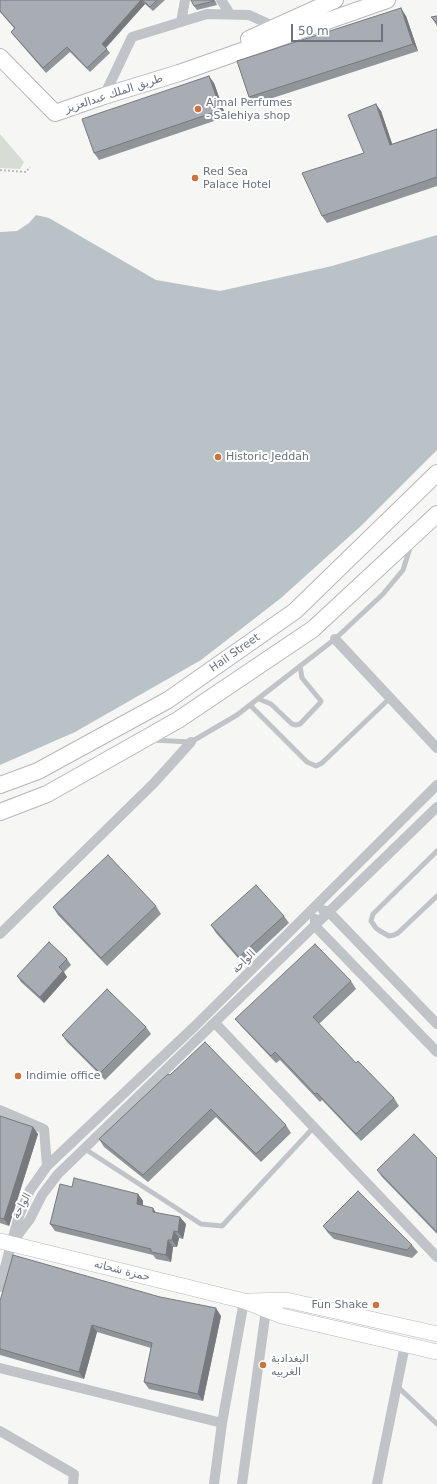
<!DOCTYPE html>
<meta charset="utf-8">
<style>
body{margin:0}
#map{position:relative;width:437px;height:1484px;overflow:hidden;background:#f6f6f4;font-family:"DejaVu Sans",sans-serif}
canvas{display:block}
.scale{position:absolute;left:291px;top:24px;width:92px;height:18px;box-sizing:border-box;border:2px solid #697381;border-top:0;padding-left:5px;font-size:12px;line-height:14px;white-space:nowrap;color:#697381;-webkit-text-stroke:3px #fff;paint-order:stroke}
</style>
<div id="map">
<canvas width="437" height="1484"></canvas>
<div class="scale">50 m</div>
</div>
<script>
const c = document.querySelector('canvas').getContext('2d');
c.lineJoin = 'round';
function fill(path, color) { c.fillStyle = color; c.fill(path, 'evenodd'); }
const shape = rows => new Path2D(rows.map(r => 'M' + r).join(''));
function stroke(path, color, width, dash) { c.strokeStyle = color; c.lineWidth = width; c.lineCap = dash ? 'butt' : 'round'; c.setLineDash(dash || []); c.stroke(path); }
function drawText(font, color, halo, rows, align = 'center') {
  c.font = font + ' "DejaVu Sans",Vazirmatn,sans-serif'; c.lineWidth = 4; c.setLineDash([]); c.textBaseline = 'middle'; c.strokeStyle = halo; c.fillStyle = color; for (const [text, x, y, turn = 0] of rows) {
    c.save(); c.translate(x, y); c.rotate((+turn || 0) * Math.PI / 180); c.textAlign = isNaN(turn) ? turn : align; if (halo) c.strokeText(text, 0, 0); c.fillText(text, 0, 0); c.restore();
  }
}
const green = shape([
 [0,134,24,162,20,169,0,168]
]);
const water = shape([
 [36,215,49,218,156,280,220,291,332,266,437,235,437,450,362,525,281,598,201,660,75,732,0,765,0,232,17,231,29,223]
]);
const path = shape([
 [0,170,26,172,30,167]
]);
const lane = shape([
 [259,699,271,704,292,724,296,725,300,724,320,703,321,701,302,678,300,666],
 [250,705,307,762,316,766,322,763,390,698],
 [152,740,191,742,237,715,335,639,383,594,403,570,411,545],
 [437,851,373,914,371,921,376,928,380,931,389,936,394,935,398,933,437,896],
 [85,1149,201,1224,222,1226,314,1127],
 [397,1386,437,1424]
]);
const street = shape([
 [221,0,230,14],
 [181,22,185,0],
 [104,96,132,37,207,14,249,15,275,27],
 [335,639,437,748],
 [437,785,195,1026,47,1166,30,1190,19,1216,11,1244,30,1219,42,1195,58,1174,437,807],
 [323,910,329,912,437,1024],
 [315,919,315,926,437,1052],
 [0,934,154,783,191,742],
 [215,1023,437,1257],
 [0,1110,44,1129,47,1166],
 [0,1287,11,1244],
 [0,1368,222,1423],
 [0,1431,74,1474,73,1484],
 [214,1484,222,1423,244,1301],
 [242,1484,266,1310],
 [377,1484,405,1345]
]);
const secondary = shape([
 [0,1241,244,1301,282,1316,437,1352],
 [251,1301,286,1300,437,1334]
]);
const primary = shape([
 [249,39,335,0],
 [0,57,55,113,104,96,179,73,387,0],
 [0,785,38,771,168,700,295,611,437,473],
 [0,812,47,794,178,720,313,629,437,514]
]);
const wall = shape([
 [0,0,165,0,153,11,145,4,106,48,110,53,90,72,70,52,46,73,14,36,11,32,14,28,0,12],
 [215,0,217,5,197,10,194,6],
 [406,16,418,51,254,104,249,97],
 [437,16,437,26,431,17],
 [214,83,226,117,99,160,94,153],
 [381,111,392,144,437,129,437,186,327,223,322,216,364,153],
 [156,906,161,914,107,966,58,915,53,907],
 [284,916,289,923,244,965,216,933,211,925],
 [67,959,71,965,64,972,67,977,44,1003,21,982,17,976],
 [351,981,356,989,319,1024,356,1063,394,1098,399,1106,361,1141,322,1100,320,1102,280,1060,276,1063,241,1026,235,1019],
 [146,1027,151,1034,105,1080,67,1042,62,1035],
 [170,1075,286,1125,291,1133,261,1162,216,1117,148,1182,104,1147,99,1139],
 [0,1116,33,1127,38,1134,9,1226,0,1223],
 [437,1158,437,1234,382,1177,377,1170],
 [72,1187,138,1194,143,1201,143,1206,156,1213,186,1224,183,1239,179,1238,177,1247,173,1247,171,1262,156,1259,153,1255,55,1231,50,1224],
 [323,1226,412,1245,418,1252,412,1258,334,1239,328,1233],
 [0,1301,221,1316,203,1401,149,1389,144,1382,151,1348,97,1332,84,1379,0,1355]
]);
const shadedWall = shape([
 [141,0,145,4,105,48,102,44],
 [401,8,406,16,418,51,413,44],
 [209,76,214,83,226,117,221,110],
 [376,104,381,111,395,152,390,145],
 [63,971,67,977,44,1003,40,997],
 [33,1127,38,1134,9,1226,4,1219],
 [138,1194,143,1201,142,1211,137,1204],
 [153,1208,158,1216,153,1212],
 [180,1217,186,1224,183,1239,178,1232],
 [174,1231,179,1238,177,1247,172,1240],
 [168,1240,173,1247,171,1262,166,1255],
 [216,1308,221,1316,203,1401,198,1394],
 [92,1325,97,1332,84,1379,79,1372]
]);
const building = shape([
 [0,0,141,0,102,44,107,49,87,68,67,47,43,68,11,32,15,28,0,11,0,0],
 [142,0,157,0,150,7,142,0],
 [191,0,213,0,214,1,194,6,191,0],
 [401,8,413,44,249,97,237,61,401,8],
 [437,16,437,23,431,17,437,16],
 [209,76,221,110,94,153,82,119,209,76],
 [376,104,390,145,437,129,437,177,322,216,302,173,364,153,348,115,376,104],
 [108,855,156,906,101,958,53,907,108,855],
 [256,885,284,916,239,957,211,925,256,885],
 [49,942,67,959,59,967,63,971,40,997,17,976,49,942],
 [315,944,351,981,313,1017,356,1063,358,1061,394,1098,356,1134,317,1093,315,1094,275,1052,271,1056,235,1019,315,944],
 [107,989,146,1027,100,1073,62,1035,107,989],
 [205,1042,286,1125,256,1154,211,1109,143,1175,99,1139,168,1074,170,1075,205,1042],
 [0,1116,33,1127,4,1219,0,1218,0,1116],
 [414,1134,437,1158,437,1232,377,1170,414,1134],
 [74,1178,138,1194,137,1204,153,1208,153,1212,180,1217,178,1232,174,1231,172,1240,168,1240,166,1255,151,1252,151,1249,50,1224,60,1184,72,1187,74,1178],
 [358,1191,412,1245,407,1250,329,1232,323,1226,358,1191],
 [13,1255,160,1297,216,1308,198,1394,144,1382,152,1343,92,1325,79,1372,0,1349,0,1301,13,1255]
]);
const markers = [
 [198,109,4,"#cd723d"],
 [195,178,4,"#cd723d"],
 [218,457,4,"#cd723d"],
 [18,1076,4,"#cd723d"],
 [376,1305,4,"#cd723d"],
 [263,1365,4,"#cd723d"]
];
const streetNames = [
 ["طريق الملك عبدالعزيز",114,94,-18],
 ["Hail Street",235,653,-35],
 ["الواحة",244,962,-45],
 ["الواحة",22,1206,-61],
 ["حمزة شحاته",122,1271,14]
];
const poiNames = [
 ["Ajmal Perfumes",206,103],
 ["- Salehiya shop",206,116],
 ["Red Sea",203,172],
 ["Palace Hotel",203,185],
 ["Historic Jeddah",226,457],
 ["Indimie office",26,1076],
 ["Fun Shake",368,1305,"right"],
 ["البغدادبة",271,1359],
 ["الغربيه",271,1372]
];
fill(green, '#d7dcd5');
fill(water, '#b9c2c6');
stroke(secondary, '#b5b8bd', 16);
stroke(primary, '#b4b7bb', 18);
stroke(path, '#babcbe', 2, [2, 2]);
stroke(lane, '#c0c3c7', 5);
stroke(street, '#c0c3c7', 10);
stroke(secondary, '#fff', 15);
stroke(primary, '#fff', 16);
fill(wall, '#90959a');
fill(shadedWall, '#76797d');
fill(building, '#a8adb3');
stroke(building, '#76797d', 1);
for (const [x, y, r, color] of markers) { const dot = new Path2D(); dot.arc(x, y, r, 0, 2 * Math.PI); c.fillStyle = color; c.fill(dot); stroke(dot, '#fff', 1.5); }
drawText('11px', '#697381', '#fff', streetNames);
drawText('11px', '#697381', '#fff', poiNames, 'left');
</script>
